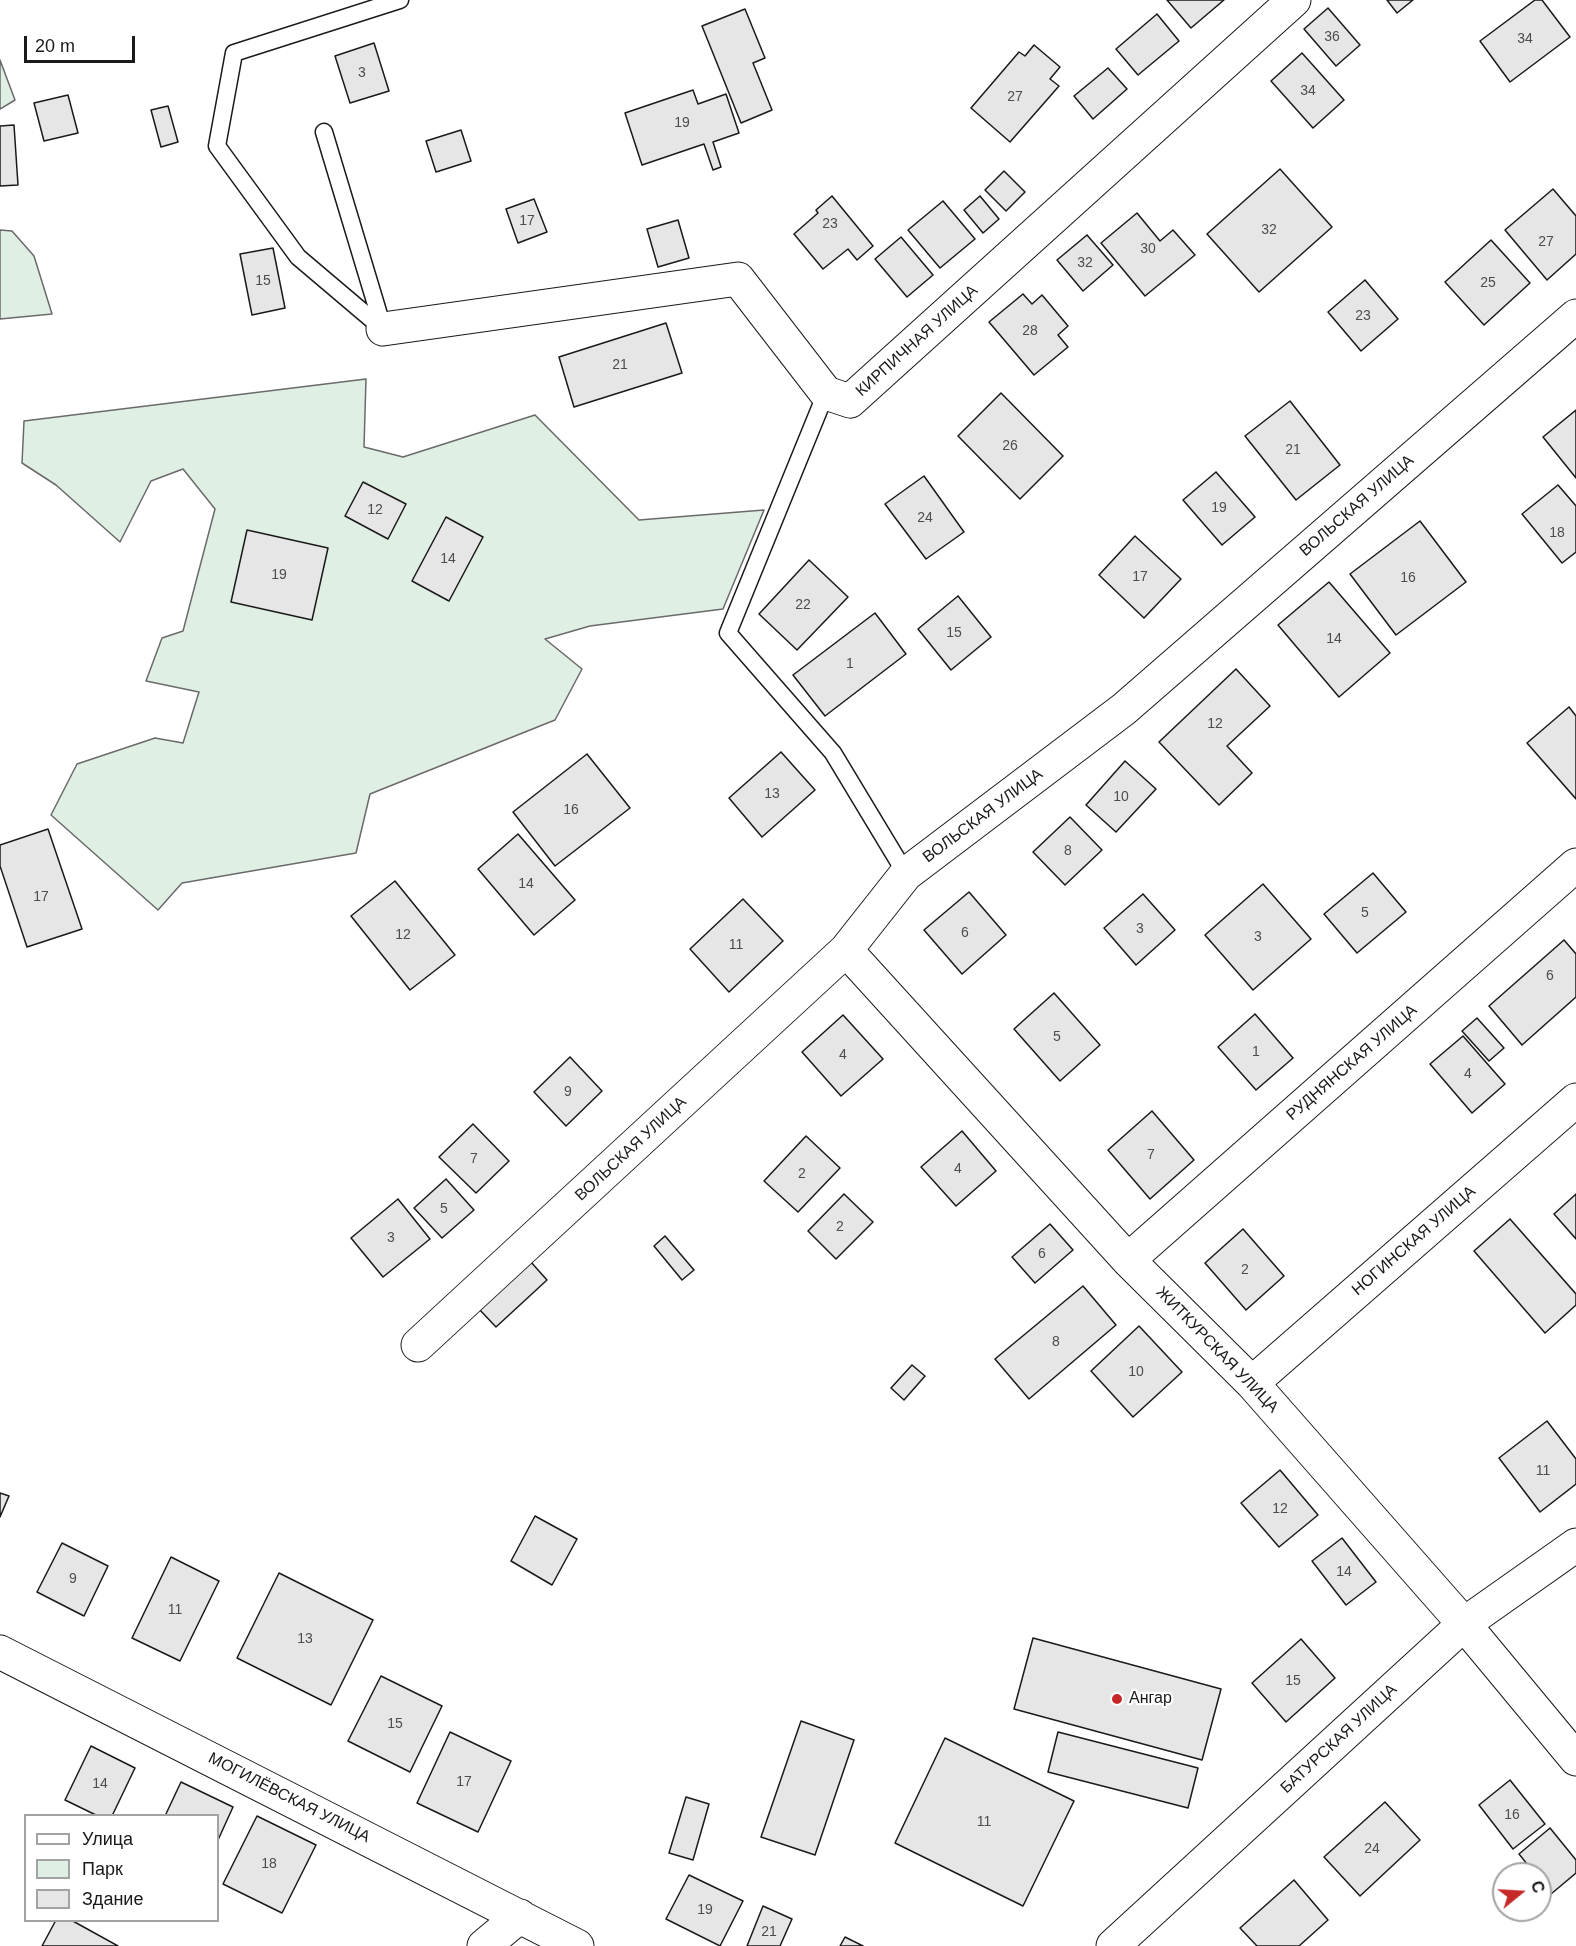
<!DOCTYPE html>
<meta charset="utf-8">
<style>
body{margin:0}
#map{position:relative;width:1576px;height:1946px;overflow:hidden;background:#fff;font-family:Helvetica,sans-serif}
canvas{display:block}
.legend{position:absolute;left:24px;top:1814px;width:195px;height:108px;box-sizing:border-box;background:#fff;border:2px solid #a3a3a3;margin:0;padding:8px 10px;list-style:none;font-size:18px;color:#1a1a1a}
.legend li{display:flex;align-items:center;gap:12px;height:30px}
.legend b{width:30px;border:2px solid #a3a3a3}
.north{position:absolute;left:1492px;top:1862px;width:60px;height:60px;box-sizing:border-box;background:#fff;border:2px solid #a3a3a3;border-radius:50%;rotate:72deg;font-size:16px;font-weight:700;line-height:24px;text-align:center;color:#1a1a1a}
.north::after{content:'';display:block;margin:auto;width:21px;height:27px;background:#c62828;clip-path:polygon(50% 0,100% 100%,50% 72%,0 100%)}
.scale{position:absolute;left:24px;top:36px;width:111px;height:27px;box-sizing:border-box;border:3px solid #1a1a1a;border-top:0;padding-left:8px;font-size:18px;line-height:21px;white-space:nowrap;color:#1a1a1a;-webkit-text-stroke:4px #fff;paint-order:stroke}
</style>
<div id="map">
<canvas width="1576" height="1946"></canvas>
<ul class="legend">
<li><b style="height:8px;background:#fff"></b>Улица</li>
<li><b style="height:16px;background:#e0efe3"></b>Парк</li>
<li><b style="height:16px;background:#e6e6e6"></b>Здание</li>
</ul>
<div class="north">С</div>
<div class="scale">20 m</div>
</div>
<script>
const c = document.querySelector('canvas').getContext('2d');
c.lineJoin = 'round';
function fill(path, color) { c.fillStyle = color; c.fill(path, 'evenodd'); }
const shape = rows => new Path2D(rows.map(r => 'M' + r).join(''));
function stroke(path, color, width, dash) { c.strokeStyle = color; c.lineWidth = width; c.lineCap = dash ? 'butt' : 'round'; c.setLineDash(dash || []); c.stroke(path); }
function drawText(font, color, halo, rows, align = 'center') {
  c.font = font + ' Helvetica,sans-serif'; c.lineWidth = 4.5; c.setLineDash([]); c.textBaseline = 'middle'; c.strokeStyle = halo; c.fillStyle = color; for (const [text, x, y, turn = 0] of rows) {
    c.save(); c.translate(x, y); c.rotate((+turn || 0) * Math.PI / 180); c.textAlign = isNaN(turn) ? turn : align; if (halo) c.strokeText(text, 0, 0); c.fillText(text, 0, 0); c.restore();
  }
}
const green = shape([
 [0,60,15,100,0,109,0,60],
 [0,230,12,231,34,256,52,314,0,319,0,230],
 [366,379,364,447,403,457,535,415,639,520,764,510,723,609,590,626,545,639,582,669,555,720,370,794,356,853,182,883,158,910,51,815,77,764,155,738,183,743,199,692,146,681,162,638,183,631,215,509,183,469,151,481,120,542,56,485,22,463,24,421,366,379]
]);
const building = shape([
 [1167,0,1224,0,1191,28,1167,0],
 [1387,0,1413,0,1397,13,1387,0],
 [1535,0,1542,0,1570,37,1510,82,1480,41,1535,0],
 [1328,8,1360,45,1336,66,1304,29,1328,8],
 [745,9,765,58,753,63,772,110,741,123,702,26,745,9],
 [1157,14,1179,41,1138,75,1116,49,1157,14],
 [374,43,389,91,350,103,335,56,374,43],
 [1034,45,1060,67,1050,79,1059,86,1010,142,971,108,1019,52,1025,56,1034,45],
 [1302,53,1344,100,1313,128,1271,81,1302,53],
 [1108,68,1127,89,1093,119,1074,96,1108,68],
 [693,90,698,104,726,94,739,133,713,142,721,167,713,170,704,144,642,165,625,113,693,90],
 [68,95,78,133,44,141,34,103,68,95],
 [168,106,178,142,161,147,151,110,168,106],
 [14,125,18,185,0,186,0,126,14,125],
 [461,130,471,161,436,172,426,141,461,130],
 [1280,169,1332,227,1259,292,1207,234,1280,169],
 [1004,171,1025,192,1006,211,985,190,1004,171],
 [1553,189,1576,216,1576,254,1547,280,1505,230,1553,189],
 [832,196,873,246,857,260,848,249,823,269,794,234,818,213,816,210,832,196],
 [980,196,999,219,983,233,964,210,980,196],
 [534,199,547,232,518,243,506,209,534,199],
 [943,201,975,239,940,268,908,230,943,201],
 [1137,213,1160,241,1173,230,1195,255,1145,296,1101,243,1137,213],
 [678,220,689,258,658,267,647,229,678,220],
 [1087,235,1113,265,1083,291,1057,260,1087,235],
 [901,237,933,275,907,297,875,259,901,237],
 [1491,240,1530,283,1484,325,1445,282,1491,240],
 [273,248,285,308,252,315,240,254,273,248],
 [1365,280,1398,319,1361,351,1328,312,1365,280],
 [1023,294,1032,304,1042,295,1068,326,1058,335,1068,347,1034,375,989,322,1023,294],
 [666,323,682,373,574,407,559,357,666,323],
 [1001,393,1063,456,1020,499,958,436,1001,393],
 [1290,401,1340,465,1296,500,1245,436,1290,401],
 [1576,410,1576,478,1543,437,1576,410],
 [1216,472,1255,517,1222,545,1183,500,1216,472],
 [924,476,964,532,926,559,885,504,924,476],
 [363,482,406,504,388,539,345,516,363,482],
 [1558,485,1576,506,1576,552,1562,563,1522,514,1558,485],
 [446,517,483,537,449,601,412,581,446,517],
 [1420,521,1466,582,1396,635,1350,574,1420,521],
 [247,530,328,548,312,620,231,602,247,530],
 [1135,536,1181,579,1144,618,1099,575,1135,536],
 [809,560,848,597,797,650,759,614,809,560],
 [1329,582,1390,653,1339,697,1278,625,1329,582],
 [958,596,991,637,951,670,918,629,958,596],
 [875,613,906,654,825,716,793,675,875,613],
 [1236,669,1270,706,1227,746,1252,773,1219,805,1159,742,1236,669],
 [1569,707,1576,716,1576,799,1527,743,1569,707],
 [781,752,815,790,762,837,729,798,781,752],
 [587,754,630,808,555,866,513,812,587,754],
 [1125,761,1156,789,1116,832,1086,805,1125,761],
 [1070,817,1102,850,1065,885,1033,852,1070,817],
 [48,829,82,929,27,947,0,866,0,845,48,829],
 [518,834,575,900,534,935,478,869,518,834],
 [1373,873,1406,912,1357,953,1324,914,1373,873],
 [395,881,455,955,410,990,351,916,395,881],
 [1263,884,1311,939,1253,990,1205,935,1263,884],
 [969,892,1006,935,962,974,924,930,969,892],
 [1143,894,1175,930,1136,965,1104,928,1143,894],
 [743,899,783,941,729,992,690,949,743,899],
 [1564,940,1576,954,1576,997,1522,1045,1489,1006,1564,940],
 [1054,993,1100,1045,1060,1081,1014,1029,1054,993],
 [1255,1014,1293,1058,1256,1090,1218,1047,1255,1014],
 [843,1015,883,1059,841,1096,802,1052,843,1015],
 [1477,1018,1504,1048,1489,1061,1462,1031,1477,1018],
 [1463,1036,1505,1084,1472,1113,1430,1064,1463,1036],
 [570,1057,602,1091,566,1126,534,1092,570,1057],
 [1152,1111,1194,1160,1150,1199,1108,1150,1152,1111],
 [473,1124,509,1161,476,1193,439,1157,473,1124],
 [962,1131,996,1171,956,1206,921,1167,962,1131],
 [806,1136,840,1168,798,1212,764,1181,806,1136],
 [446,1179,474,1210,442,1238,414,1208,446,1179],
 [844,1194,873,1222,836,1259,808,1231,844,1194],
 [1576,1194,1576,1239,1554,1214,1576,1194],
 [398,1199,430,1239,383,1277,351,1238,398,1199],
 [1510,1219,1576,1294,1576,1305,1545,1333,1474,1251,1510,1219],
 [1050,1224,1073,1250,1035,1283,1012,1257,1050,1224],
 [1243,1229,1284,1276,1246,1310,1205,1263,1243,1229],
 [665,1236,694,1270,682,1280,654,1246,665,1236],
 [530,1261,547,1280,496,1327,478,1308,530,1261],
 [1083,1286,1116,1325,1029,1399,995,1359,1083,1286],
 [1139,1326,1182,1372,1133,1417,1091,1371,1139,1326],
 [912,1365,925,1376,904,1400,891,1388,912,1365],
 [1547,1421,1576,1459,1576,1484,1540,1512,1499,1458,1547,1421],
 [1280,1470,1318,1515,1279,1547,1241,1503,1280,1470],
 [0,1493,9,1496,0,1517,0,1493],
 [535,1516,577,1539,552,1585,511,1561,535,1516],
 [1342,1538,1376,1582,1346,1605,1312,1561,1342,1538],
 [62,1543,108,1566,84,1616,37,1592,62,1543],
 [171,1557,219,1581,180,1661,132,1638,171,1557],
 [279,1573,373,1620,331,1705,237,1658,279,1573],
 [1033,1638,1221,1689,1202,1760,1014,1709,1033,1638],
 [1301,1639,1335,1678,1286,1722,1252,1683,1301,1639],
 [381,1676,442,1706,410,1772,348,1741,381,1676],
 [801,1721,854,1740,815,1855,761,1837,801,1721],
 [450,1732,511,1761,478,1832,417,1803,450,1732],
 [1058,1732,1198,1768,1188,1808,1048,1772,1058,1732],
 [945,1738,1074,1801,1023,1906,895,1843,945,1738],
 [91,1746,135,1768,112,1816,98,1816,65,1800,91,1746],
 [1510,1780,1545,1824,1513,1849,1479,1805,1510,1780],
 [181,1782,233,1807,218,1840,218,1816,165,1816,181,1782],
 [686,1797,709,1804,693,1860,669,1853,686,1797],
 [1385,1802,1420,1840,1360,1896,1324,1857,1385,1802],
 [257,1816,316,1845,282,1913,223,1884,257,1816],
 [1550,1828,1576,1860,1576,1873,1551,1894,1540,1880,1540,1874,1535,1874,1519,1854,1550,1828],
 [689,1875,743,1901,720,1946,666,1919,689,1875],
 [1294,1880,1328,1920,1299,1946,1257,1946,1240,1928,1294,1880],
 [763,1906,792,1919,780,1946,747,1946,763,1906],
 [56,1920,71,1920,118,1946,42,1946,56,1920],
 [845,1937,863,1946,840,1946,845,1937]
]);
const service = shape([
 [324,132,383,328],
 [383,329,298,257,217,146,234,53,400,0],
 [826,393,728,633,833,753,906,874]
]);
const minor = shape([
 [383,329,738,279,826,393,850,401,1294,0],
 [846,950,1128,1260,1252,1383,1464,1624,1576,1759],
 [1128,1260,1576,865],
 [418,1345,846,950,906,874,1124,709,1576,316],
 [1252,1383,1576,1100],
 [0,1652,577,1946],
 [484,1946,520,1916],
 [1113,1946,1464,1624,1576,1545]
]);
const markers = [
 [1117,1699,6,"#c62828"]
];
const numberNames = [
 ["36",1332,37],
 ["34",1525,39],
 ["3",362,73],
 ["34",1308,91],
 ["27",1015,97],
 ["19",682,123],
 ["17",527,221],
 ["23",830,224],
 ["32",1269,230],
 ["27",1546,242],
 ["30",1148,249],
 ["32",1085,263],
 ["15",263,281],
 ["25",1488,283],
 ["23",1363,316],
 ["28",1030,331],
 ["21",620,365],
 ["26",1010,446],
 ["21",1293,450],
 ["19",1219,508],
 ["12",375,510],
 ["24",925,518],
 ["18",1557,533],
 ["14",448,559],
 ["19",279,575],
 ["17",1140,577],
 ["16",1408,578],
 ["22",803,605],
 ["15",954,633],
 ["14",1334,639],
 ["1",850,664],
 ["12",1215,724],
 ["13",772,794],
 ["10",1121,797],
 ["16",571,810],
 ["8",1068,851],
 ["14",526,884],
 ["17",41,897],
 ["5",1365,913],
 ["3",1140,929],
 ["6",965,933],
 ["12",403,935],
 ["3",1258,937],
 ["11",736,945],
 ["6",1550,976],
 ["5",1057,1037],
 ["1",1256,1052],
 ["4",843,1055],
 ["4",1468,1074],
 ["9",568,1092],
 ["7",1151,1155],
 ["7",474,1159],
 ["4",958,1169],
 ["2",802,1174],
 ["5",444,1209],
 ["2",840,1227],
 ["3",391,1238],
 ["6",1042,1254],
 ["2",1245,1270],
 ["8",1056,1342],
 ["10",1136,1372],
 ["11",1543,1471],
 ["12",1280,1509],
 ["14",1344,1572],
 ["9",73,1579],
 ["11",175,1610],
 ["13",305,1639],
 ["15",1293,1681],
 ["15",395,1724],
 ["17",464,1782],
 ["14",100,1784],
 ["16",1512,1815],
 ["11",984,1822],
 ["24",1372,1849],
 ["18",269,1864],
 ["19",705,1910],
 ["21",769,1932]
];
const streetNames = [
 ["КИРПИЧНАЯ УЛИЦА",917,341,-42],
 ["ВОЛЬСКАЯ УЛИЦА",1357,506,-41],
 ["ВОЛЬСКАЯ УЛИЦА",983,816,-37],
 ["РУДНЯНСКАЯ УЛИЦА",1352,1063,-41],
 ["ВОЛЬСКАЯ УЛИЦА",631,1149,-43],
 ["НОГИНСКАЯ УЛИЦА",1414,1241,-41],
 ["ЖИТКУРСКАЯ УЛИЦА",1217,1350,46],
 ["БАТУРСКАЯ УЛИЦА",1339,1739,-43],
 ["МОГИЛЁВСКАЯ УЛИЦА",289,1798,27]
];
const poiNames = [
 ["Ангар",1129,1699]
];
fill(green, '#e0efe3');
stroke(green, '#6a6a6a', 1.5);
fill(building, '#e6e6e6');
stroke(building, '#1a1a1a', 1.5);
stroke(service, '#1a1a1a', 19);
stroke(minor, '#1a1a1a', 35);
stroke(service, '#fff', 16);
stroke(minor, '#fff', 33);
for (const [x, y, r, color] of markers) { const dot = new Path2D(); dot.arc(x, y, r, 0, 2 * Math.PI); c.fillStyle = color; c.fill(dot); stroke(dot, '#fff', 2); }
drawText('14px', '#4d4d4d', null, numberNames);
drawText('16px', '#1a1a1a', '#fff', streetNames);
drawText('16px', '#1a1a1a', '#fff', poiNames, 'left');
</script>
